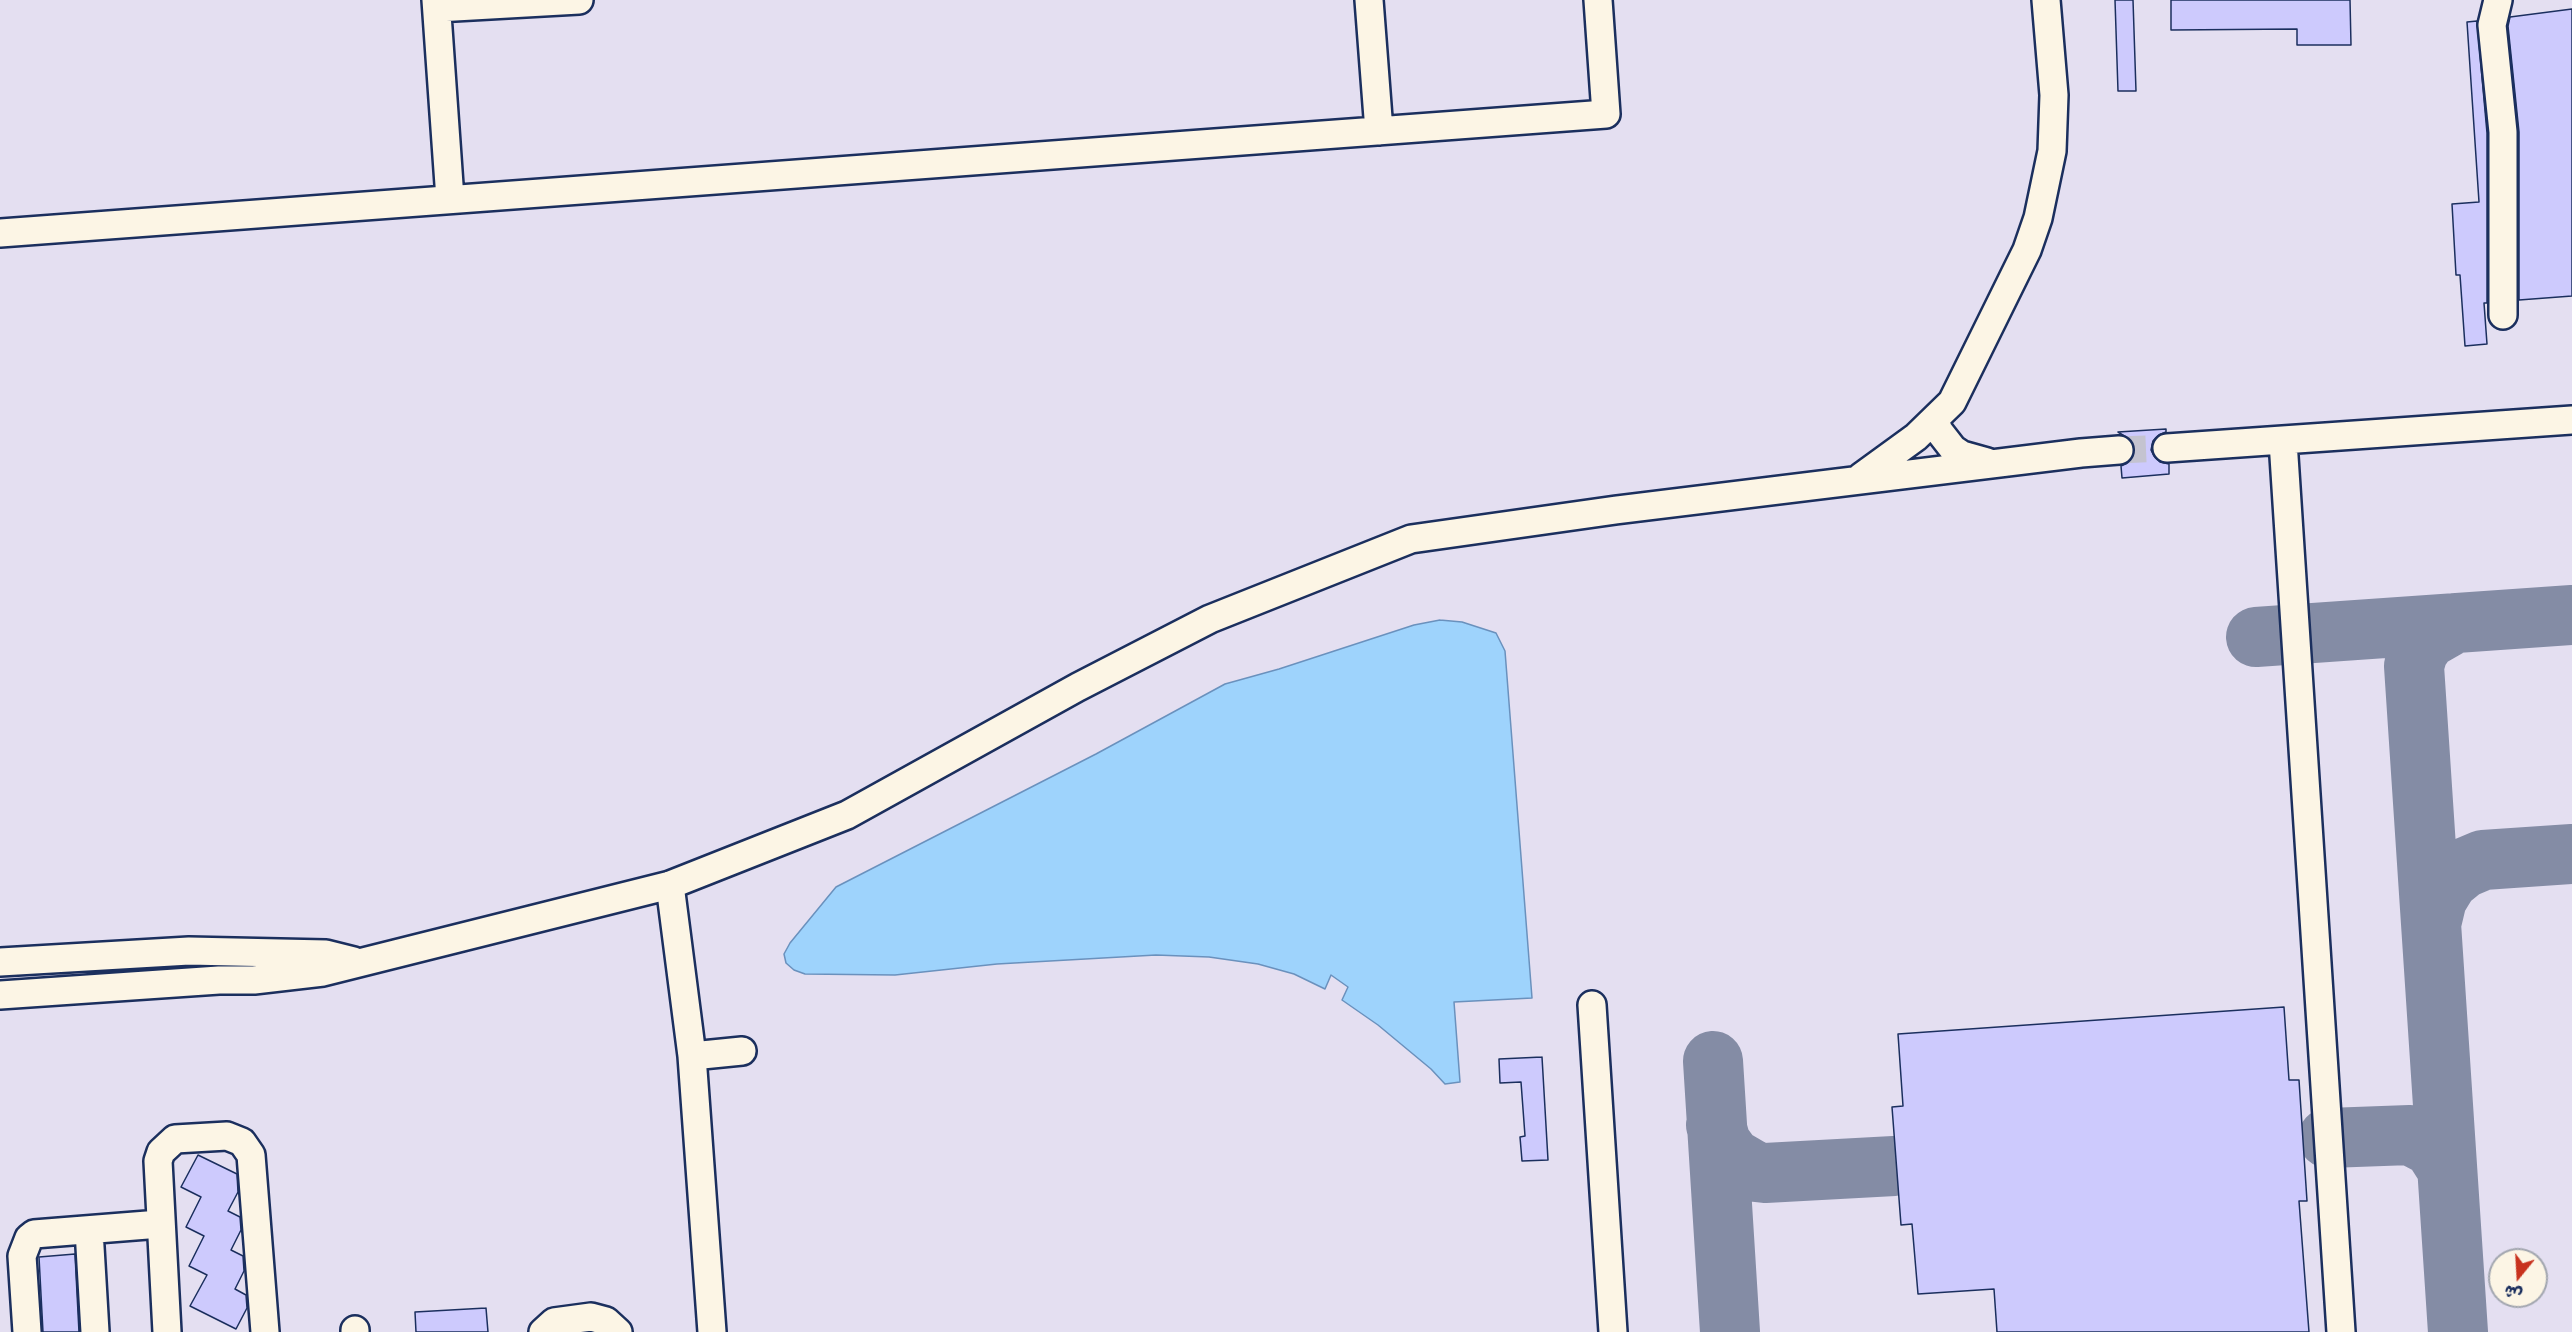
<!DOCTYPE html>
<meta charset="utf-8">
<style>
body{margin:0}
#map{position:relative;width:2572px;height:1332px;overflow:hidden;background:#eee8ec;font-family:Delius,"Playpen Sans Arabic",sans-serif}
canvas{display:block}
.north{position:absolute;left:2488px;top:1248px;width:60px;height:60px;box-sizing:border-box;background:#fcf5e5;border:2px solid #a2a6af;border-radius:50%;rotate:198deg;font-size:16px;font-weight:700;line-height:24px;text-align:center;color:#1b2f5e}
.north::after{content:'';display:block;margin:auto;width:21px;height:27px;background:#c8321e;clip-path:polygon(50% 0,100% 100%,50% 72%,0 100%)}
</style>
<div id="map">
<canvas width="2572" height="1332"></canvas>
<div class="north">ش</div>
</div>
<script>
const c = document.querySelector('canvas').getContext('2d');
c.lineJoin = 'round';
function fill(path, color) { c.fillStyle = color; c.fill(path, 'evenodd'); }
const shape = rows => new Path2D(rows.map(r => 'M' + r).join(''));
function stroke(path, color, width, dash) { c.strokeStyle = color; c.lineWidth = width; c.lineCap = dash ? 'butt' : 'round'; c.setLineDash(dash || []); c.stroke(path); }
const built = shape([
 [0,0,2572,0,2572,1332,0,1332],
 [2500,1260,2536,1260,2536,1296,2500,1296]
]);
const water = shape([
 [1440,620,1462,622,1496,633,1505,651,1532,998,1454,1002,1460,1082,1445,1084,1431,1069,1378,1025,1342,1000,1348,987,1331,975,1325,989,1294,974,1258,964,1209,957,1156,955,997,964,895,975,805,974,794,970,786,963,784,954,790,943,836,887,1096,754,1225,684,1279,669,1414,625,1440,620]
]);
const taxiway = shape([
 [2455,623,2427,639,2418,652,2414,666,2458,1332],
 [2256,637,2572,615],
 [2432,920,2437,899,2448,881,2464,868,2483,860,2572,854],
 [1713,1061,1730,1332],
 [1716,1125,1721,1143,1732,1158,1756,1172,1765,1173,1894,1166],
 [2328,1138,2410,1135,2433,1147,2447,1169]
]);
const building = shape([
 [2115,0,2133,0,2136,91,2118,91,2115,0],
 [2171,0,2350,0,2351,45,2297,45,2297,29,2171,30,2171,0],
 [2572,9,2572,296,2519,300,2519,132,2508,26,2510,17,2572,9],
 [2477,21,2487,133,2487,303,2484,303,2487,344,2465,346,2460,275,2456,275,2452,204,2479,202,2467,22,2477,21],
 [2166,429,2166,432,2159,435,2153,441,2151,450,2154,456,2160,462,2169,464,2169,474,2122,478,2121,466,2127,463,2133,457,2135,448,2132,441,2118,432,2166,429],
 [2284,1007,2289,1080,2299,1080,2307,1201,2299,1201,2309,1332,1997,1332,1994,1289,1918,1294,1912,1224,1901,1225,1892,1107,1903,1106,1898,1034,2284,1007],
 [1542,1057,1548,1160,1522,1161,1520,1137,1525,1136,1521,1082,1500,1083,1499,1059,1542,1057],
 [198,1155,237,1174,238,1192,228,1211,240,1217,241,1230,231,1250,243,1256,244,1271,235,1289,246,1295,247,1308,236,1329,190,1306,207,1275,189,1266,204,1236,186,1227,201,1197,181,1187,198,1155],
 [75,1254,79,1332,43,1332,39,1257,75,1254],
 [486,1308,488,1332,416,1332,415,1312,486,1308]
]);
const minorTunnel = shape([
 [2119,450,2167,448]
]);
const minor = shape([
 [436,0,450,199],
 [1369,0,1379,131],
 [2498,0,2492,25,2503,132,2503,315],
 [437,8,579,0],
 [0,233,1606,114,1598,0],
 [1935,421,1939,431,1953,449,1962,455,1987,462],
 [2283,441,2341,1332],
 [2167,448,2572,420],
 [1861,477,1916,437,1952,402,2027,250,2038,218,2052,151,2054,95,2046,0],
 [670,885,692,1056,712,1332],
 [0,962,189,951,326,954,354,961],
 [0,995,219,980,254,980,323,972,670,885,847,815,1078,687,1210,619,1411,539,1616,510,2081,453,2119,450],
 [1592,1005,1613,1332],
 [692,1056,742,1051],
 [89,1230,95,1332],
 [355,1330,355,1332],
 [27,1332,22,1256,29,1238,34,1234,160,1224],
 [167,1332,158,1161,161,1152,175,1139,227,1136,242,1142,251,1155,265,1332],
 [543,1332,554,1322,591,1317,606,1321,618,1332]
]);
fill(built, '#e4dff1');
fill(water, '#9ed3fc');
stroke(water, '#6a91bd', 1.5);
stroke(taxiway, '#848ca5', 60);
fill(building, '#cdcafd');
stroke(building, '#1b2f5e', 1.5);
stroke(minorTunnel, '#c4c3d0', 27, [27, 14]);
stroke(minor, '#1b2f5e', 32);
stroke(minor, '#fcf5e5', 27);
</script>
